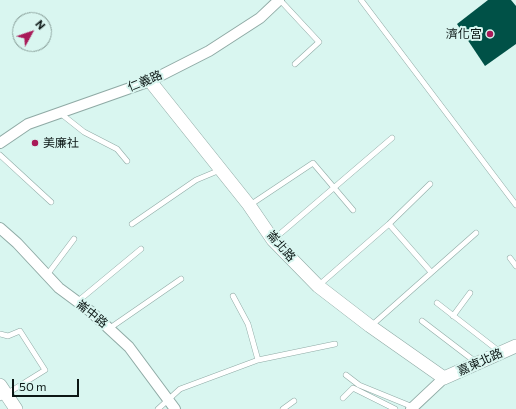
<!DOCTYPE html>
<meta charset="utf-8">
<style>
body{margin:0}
#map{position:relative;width:516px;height:409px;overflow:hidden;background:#d9f6f0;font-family:Commissioner,sans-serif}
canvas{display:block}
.north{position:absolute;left:12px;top:12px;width:40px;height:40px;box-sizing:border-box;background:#d9f6f0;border:1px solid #879d98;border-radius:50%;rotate:50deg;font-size:11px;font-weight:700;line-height:16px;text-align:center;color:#0c1715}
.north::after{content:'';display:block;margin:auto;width:14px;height:18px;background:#a81a58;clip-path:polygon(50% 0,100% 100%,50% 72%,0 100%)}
.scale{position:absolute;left:12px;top:379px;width:67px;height:18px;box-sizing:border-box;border:2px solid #0c1715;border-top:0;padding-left:5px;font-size:12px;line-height:14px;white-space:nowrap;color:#0c1715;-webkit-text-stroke:3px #d9f6f0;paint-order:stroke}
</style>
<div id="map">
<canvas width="516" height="409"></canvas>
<div class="north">N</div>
<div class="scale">50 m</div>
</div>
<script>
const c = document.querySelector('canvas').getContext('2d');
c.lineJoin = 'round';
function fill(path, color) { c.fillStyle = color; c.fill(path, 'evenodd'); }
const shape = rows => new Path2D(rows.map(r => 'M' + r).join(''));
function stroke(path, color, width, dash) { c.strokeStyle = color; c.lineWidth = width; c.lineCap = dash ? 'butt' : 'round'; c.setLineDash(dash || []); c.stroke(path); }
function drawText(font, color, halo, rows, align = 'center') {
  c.font = font + ' Commissioner,"Noto Sans TC",sans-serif'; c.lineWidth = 4; c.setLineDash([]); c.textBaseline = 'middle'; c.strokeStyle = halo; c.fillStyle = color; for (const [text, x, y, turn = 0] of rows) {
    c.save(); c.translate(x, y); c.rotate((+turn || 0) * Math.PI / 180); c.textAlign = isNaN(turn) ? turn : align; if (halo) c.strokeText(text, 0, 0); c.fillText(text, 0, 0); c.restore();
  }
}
const building = shape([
 [488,0,511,0,516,6,516,44,485,66,457,24]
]);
const service = shape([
 [280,0,319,42,295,64],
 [361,0,516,205],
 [60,113,84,132,117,149,127,161],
 [0,155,51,202],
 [250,205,313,163,353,210],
 [132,224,196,180,220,170],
 [389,224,431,272],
 [274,239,392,138],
 [510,258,516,266],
 [47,275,74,239],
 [318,286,389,224,430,184],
 [233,296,248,324,258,360],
 [77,302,141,249],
 [437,303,500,352],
 [453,316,470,293],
 [422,321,477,363],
 [371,326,476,233],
 [110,328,181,279],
 [0,334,8,336,20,331,45,370,0,398],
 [346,375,359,385,413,407],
 [343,398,353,388,395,409],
 [158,409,180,389,258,360,335,344],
 [283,409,294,401]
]);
const minor = shape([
 [0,143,28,124,150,81,209,51,260,18,279,0],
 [0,228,17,243,59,288,90,311,129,347,175,409],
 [411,409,444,378]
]);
const tertiary = shape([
 [150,81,249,205,273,240,318,286,370,326,444,378,516,346],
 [0,385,16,409]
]);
const markers = [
 [490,34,4,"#a81a58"],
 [35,143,4,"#a81a58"]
];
const poiNames = [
 ["濟化宮",482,34],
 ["美廉社",43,143,"left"]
];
const streetNames = [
 ["仁義路",145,81,-22],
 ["崙北路",281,246,49],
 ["崙中路",92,314,39],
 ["嘉東北路",480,362,-24]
];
fill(building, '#005147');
stroke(service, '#8faaa5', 6);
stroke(minor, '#8faaa5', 12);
stroke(tertiary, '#8faaa5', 14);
stroke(service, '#fff', 5);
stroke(minor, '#fff', 10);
stroke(tertiary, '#fff', 13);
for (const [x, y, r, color] of markers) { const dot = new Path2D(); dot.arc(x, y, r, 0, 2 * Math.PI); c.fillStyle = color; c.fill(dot); stroke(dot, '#d9f6f0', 1.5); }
drawText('12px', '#0c1715', '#d9f6f0', poiNames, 'right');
drawText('12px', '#0c1715', '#d9f6f0', streetNames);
</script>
